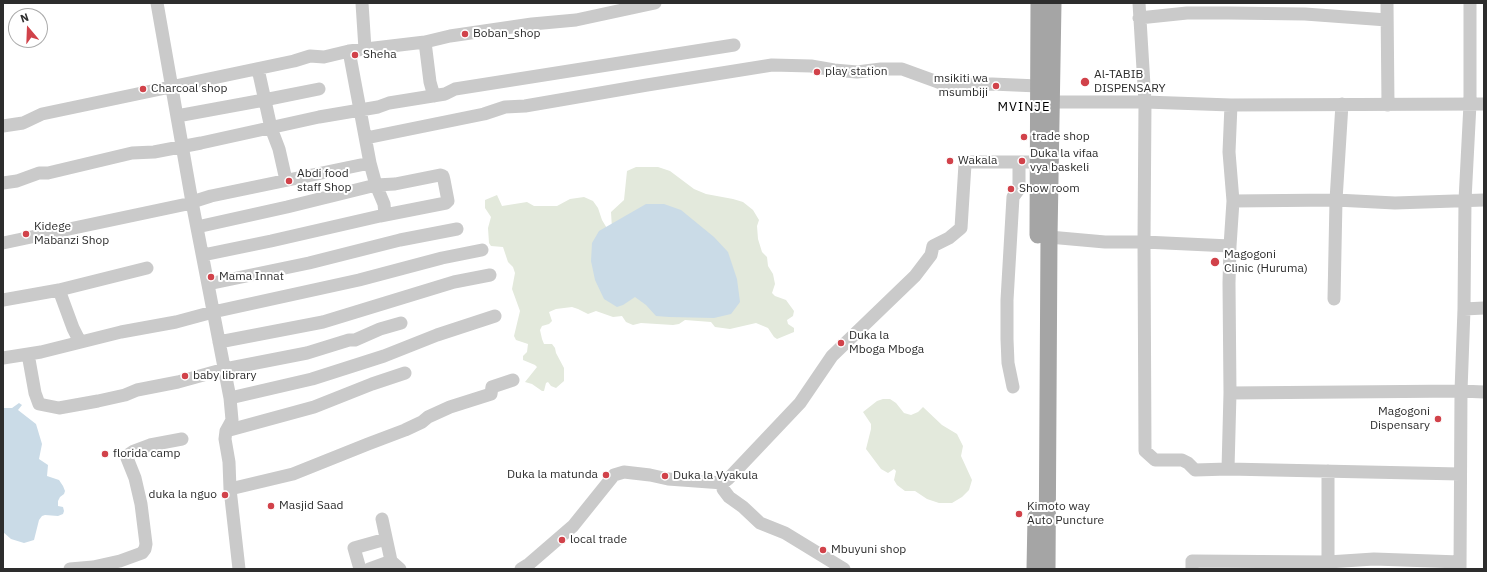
<!DOCTYPE html>
<style>
body{margin:0}
#map{position:relative;width:1487px;height:572px;overflow:hidden;background:#fff;font-family:"IBM Plex Sans",sans-serif}
canvas{display:block}
.frame{position:absolute;inset:0;border:4px solid #2d2d2d;pointer-events:none}
.north{position:absolute;left:8px;top:8px;width:40px;height:40px;box-sizing:border-box;background:#fff;border:1px solid #ababab;border-radius:50%;rotate:341deg;font-size:11px;font-weight:700;line-height:16px;text-align:center;color:#2d2d2d}
.north::after{content:'';display:block;margin:auto;width:14px;height:18px;background:#d1424a;clip-path:polygon(50% 0,100% 100%,50% 72%,0 100%)}
</style>
<div id="map">
<canvas width="1487" height="572"></canvas>
<div class="frame"></div>
<div class="north">N</div>
</div>
<script>
const c = document.querySelector('canvas').getContext('2d');
c.lineJoin = 'round';
function fill(path, color) { c.fillStyle = color; c.fill(path, 'evenodd'); }
const shape = rows => new Path2D(rows.map(r => 'M' + r).join(''));
function stroke(path, color, width, dash) { c.strokeStyle = color; c.lineWidth = width; c.lineCap = dash ? 'butt' : 'round'; c.setLineDash(dash || []); c.stroke(path); }
function drawText(font, color, halo, rows, align = 'center') {
  c.font = font + ' "IBM Plex Sans",sans-serif'; c.lineWidth = 4; c.setLineDash([]); c.textBaseline = 'middle'; c.strokeStyle = halo; c.fillStyle = color; for (const [text, x, y, turn = 0] of rows) {
    c.save(); c.translate(x, y); c.rotate((+turn || 0) * Math.PI / 180); c.textAlign = isNaN(turn) ? turn : align; if (halo) c.strokeText(text, 0, 0); c.fillText(text, 0, 0); c.restore();
  }
}
const green = shape([
 [636,167,658,167,670,171,694,189,706,194,733,199,743,202,753,210,759,220,757,226,758,239,762,252,767,257,768,266,773,274,775,284,772,293,775,296,786,300,794,311,793,316,787,320,788,324,794,328,794,332,777,339,774,337,768,328,756,323,730,329,715,327,711,322,685,320,679,324,673,325,641,323,633,325,626,322,622,316,613,317,596,311,588,314,578,309,572,307,556,309,549,312,552,321,549,324,542,326,540,330,542,339,544,344,552,344,555,348,556,353,564,368,564,381,556,388,551,386,548,382,546,383,544,391,542,391,532,384,525,382,537,367,535,365,523,360,523,356,527,352,528,344,516,340,514,336,520,311,512,289,515,273,513,267,508,262,503,247,491,246,489,243,488,228,491,217,485,208,485,200,497,195,502,206,527,202,534,206,557,206,570,199,584,197,593,201,598,208,602,220,608,230,612,229,611,212,624,200,627,171],
 [883,399,890,399,896,403,904,413,911,415,918,412,923,407,942,425,957,434,963,446,961,456,972,480,969,490,962,497,952,503,939,503,927,499,915,491,905,491,897,485,894,480,896,471,894,469,888,473,881,469,866,449,871,429,871,424,863,412,877,401]
]);
const water = shape([
 [646,204,664,204,681,210,714,237,728,252,737,279,740,302,731,314,714,318,669,317,656,316,646,305,635,297,623,305,617,307,604,299,595,280,591,261,592,243,599,231],
 [19,403,22,405,18,410,36,424,42,444,39,459,48,465,47,476,59,480,63,486,65,491,64,494,60,497,58,501,58,506,63,507,64,511,63,514,58,516,45,515,42,516,39,520,34,540,24,543,11,539,3,532,3,408,12,408]
]);
const minor = shape([
 [157,3,192,202,230,398,232,420,226,431,225,439,229,462,230,489,239,569],
 [362,3,365,49],
 [1139,3,1145,102,1144,242,1145,451,1155,460,1182,460,1188,463,1195,470,1228,469,1460,474],
 [1387,3,1388,105],
 [1139,18,1187,13,1228,13,1305,14,1387,20],
 [425,42,430,82,434,96],
 [349,51,370,163,376,185,384,204,385,215],
 [258,69,271,128,279,149,286,180],
 [1042,102,1145,102,1231,105,1484,104],
 [177,116,264,100,319,89],
 [3,126,23,123,42,114,294,61,310,56,324,57,349,51,425,42,450,36,532,24,576,20,655,3],
 [366,138,484,114,505,107,525,106,647,85,772,65,811,66,834,70,857,72,881,69,902,69,946,85,992,84,1038,86],
 [3,183,17,181,39,173,48,173,132,153,154,152,201,143,319,117,378,107,389,103,445,94,455,89,734,45],
 [1233,201,1336,200,1395,203,1484,200],
 [192,202,211,196,370,163],
 [197,227,287,207,376,185,395,184,440,175,443,176,444,180,448,201,446,203,380,216,271,241,203,255],
 [1049,237,1105,242,1144,242,1230,246],
 [3,243,192,203],
 [208,284,309,263,400,240,457,229],
 [59,290,73,328,80,342],
 [1334,299,1336,200,1342,104],
 [3,300,59,290,147,268],
 [1464,309,1484,308],
 [219,342,323,322,454,282,490,275],
 [28,354,35,393,39,404,59,408,98,401,125,395,137,390,178,382,225,369,307,353,349,340,355,340,380,329,401,323],
 [3,358,41,352,121,332,176,322,213,312,359,280,442,258,482,250],
 [1013,387,1008,363,1007,339,1007,300,1013,197,1019,189,1019,162],
 [1230,393,1461,391,1484,392],
 [230,398,312,379,384,356,437,335,495,316],
 [226,431,314,407,372,384,405,373],
 [1228,469,1230,393,1229,283,1230,246,1233,201,1229,152,1231,105],
 [723,483,723,489,729,497,743,507,760,523,785,533,844,569],
 [230,489,293,474,368,444,405,430,422,422,428,417,450,407,491,394,492,387,513,380],
 [382,519,390,556,391,561,400,569],
 [1328,562,1328,471],
 [70,569,93,567,120,561,142,553,145,549,146,544,141,504,135,478,127,458,128,455,134,451,150,445,182,439],
 [360,569,354,548,386,539],
 [369,569,391,561],
 [521,569,529,564,573,526,614,475,624,472,650,475,668,479,723,483,728,479,800,403,832,356,915,276,931,255,933,246,949,238,961,228,965,164,967,162,1038,162],
 [1192,569,1192,561,1328,562,1374,559,1460,562],
 [1460,569,1461,391,1464,309,1465,200,1470,104,1470,3]
]);
const major = shape([
 [1038,235,1039,3],
 [1035,569,1036,517],
 [1047,569,1049,237,1053,3]
]);
const markers = [
 [465,34,4,"#d1424a"],
 [355,55,4,"#d1424a"],
 [817,72,4,"#d1424a"],
 [1085,82,5,"#d1424a"],
 [996,86,4,"#d1424a"],
 [143,89,4,"#d1424a"],
 [1024,137,4,"#d1424a"],
 [950,161,4,"#d1424a"],
 [1022,161,4,"#d1424a"],
 [289,181,4,"#d1424a"],
 [1011,189,4,"#d1424a"],
 [26,234,4,"#d1424a"],
 [1215,262,5,"#d1424a"],
 [211,277,4,"#d1424a"],
 [841,343,4,"#d1424a"],
 [185,376,4,"#d1424a"],
 [1438,419,4,"#d1424a"],
 [105,454,4,"#d1424a"],
 [606,475,4,"#d1424a"],
 [665,476,4,"#d1424a"],
 [225,495,4,"#d1424a"],
 [271,506,4,"#d1424a"],
 [1019,514,4,"#d1424a"],
 [562,540,4,"#d1424a"],
 [823,550,4,"#d1424a"]
];
const poiNames = [
 ["Boban_shop",473,34],
 ["Sheha",363,55],
 ["play station",825,72],
 ["Al-TABIB",1094,75],
 ["DISPENSARY",1094,89],
 ["msikiti wa",988,79,"right"],
 ["msumbiji",988,93,"right"],
 ["Charcoal shop",151,89],
 ["trade shop",1032,137],
 ["Duka la vifaa",1030,154],
 ["vya baskeli",1030,168],
 ["Wakala",958,161],
 ["Abdi food",297,174],
 ["staff Shop",297,188],
 ["Show room",1019,189],
 ["Kidege",34,227],
 ["Mabanzi Shop",34,241],
 ["Magogoni",1224,255],
 ["Clinic (Huruma)",1224,269],
 ["Mama Innat",219,277],
 ["Duka la",849,336],
 ["Mboga Mboga",849,350],
 ["baby library",193,376],
 ["Magogoni",1430,412,"right"],
 ["Dispensary",1430,426,"right"],
 ["florida camp",113,454],
 ["Duka la matunda",598,475,"right"],
 ["Duka la Vyakula",673,476],
 ["duka la nguo",217,495,"right"],
 ["Masjid Saad",279,506],
 ["Kimoto way",1027,507],
 ["Auto Puncture",1027,521],
 ["local trade",570,540],
 ["Mbuyuni shop",831,550]
];
const neighbourhoodNames = [
 ["MVINJE",1024,107]
];
fill(green, '#e3e9dc');
fill(water, '#cadbe7');
stroke(minor, '#cacaca', 13);
stroke(major, '#a5a5a5', 17);
for (const [x, y, r, color] of markers) { const dot = new Path2D(); dot.arc(x, y, r, 0, 2 * Math.PI); c.fillStyle = color; c.fill(dot); stroke(dot, '#fff', 1.5); }
drawText('12px', '#2d2d2d', '#fff', poiNames, 'left');
c.letterSpacing = '1px';
drawText('13px', '#000', '#fff', neighbourhoodNames);
c.letterSpacing = '0px';
</script>
